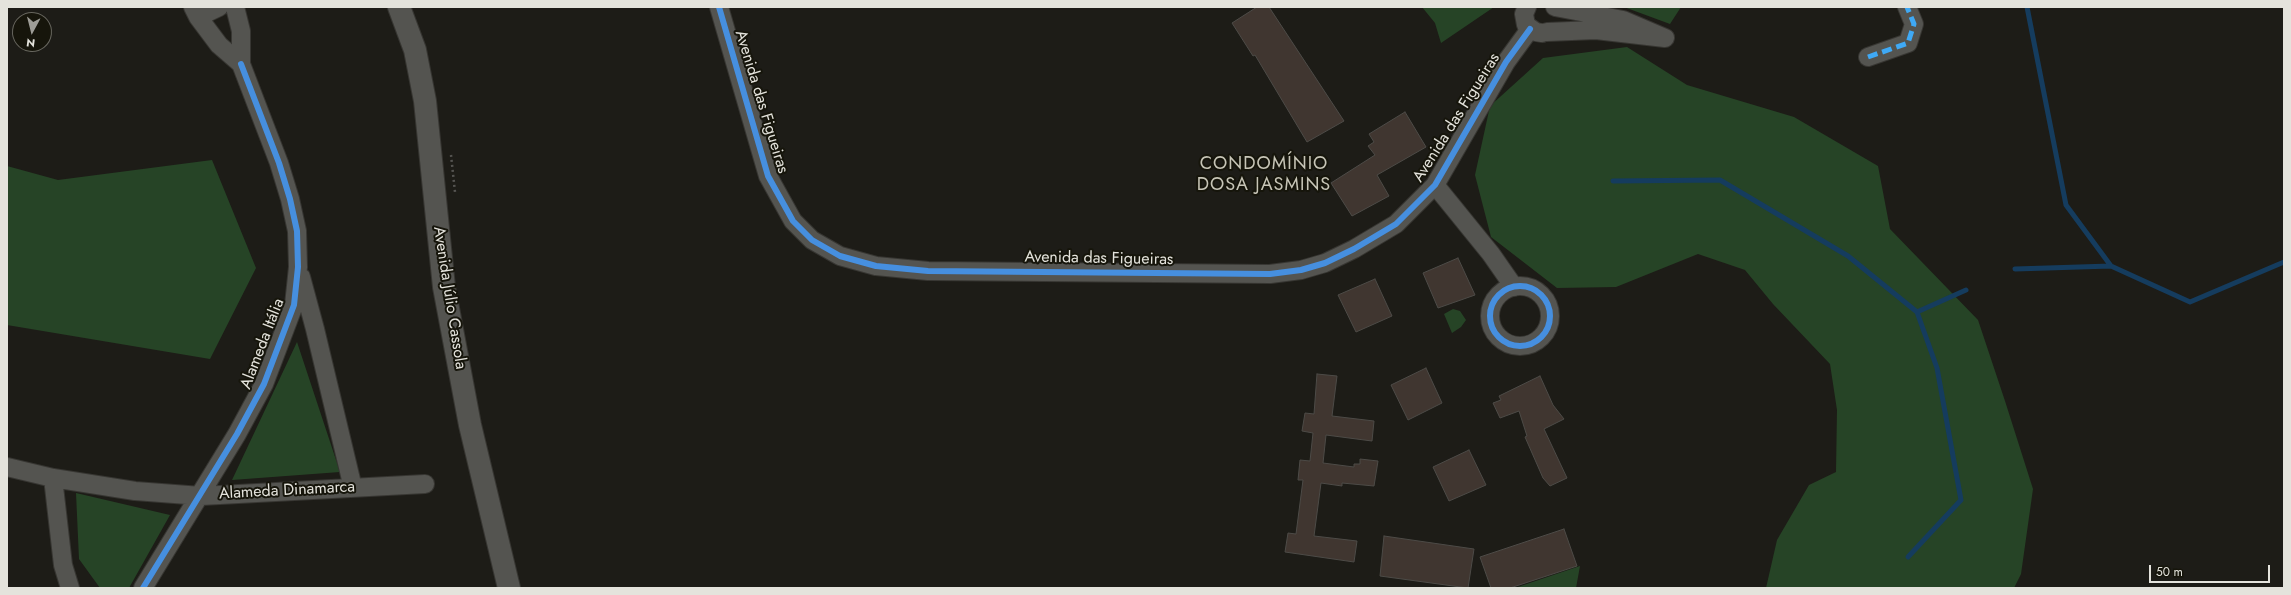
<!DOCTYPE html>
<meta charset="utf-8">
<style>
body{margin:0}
#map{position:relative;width:2291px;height:595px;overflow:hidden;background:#1d1c17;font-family:Jost,sans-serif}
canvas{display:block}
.frame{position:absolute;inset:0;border:8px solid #e4e3dc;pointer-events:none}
.north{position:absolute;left:12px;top:12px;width:40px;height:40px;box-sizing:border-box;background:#16150b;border:1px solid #68675f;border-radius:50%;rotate:187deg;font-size:11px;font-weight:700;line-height:16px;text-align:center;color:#e4e3dc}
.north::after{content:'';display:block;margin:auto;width:14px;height:18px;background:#9e9d97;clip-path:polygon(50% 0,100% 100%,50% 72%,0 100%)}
.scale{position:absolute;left:2149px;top:565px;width:121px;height:18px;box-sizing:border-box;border:2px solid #e4e3dc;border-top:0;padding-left:5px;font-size:12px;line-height:14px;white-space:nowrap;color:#e4e3dc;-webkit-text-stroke:3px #16150b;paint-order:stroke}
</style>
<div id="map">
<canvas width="2291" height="595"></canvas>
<div class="frame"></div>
<div class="north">N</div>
<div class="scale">50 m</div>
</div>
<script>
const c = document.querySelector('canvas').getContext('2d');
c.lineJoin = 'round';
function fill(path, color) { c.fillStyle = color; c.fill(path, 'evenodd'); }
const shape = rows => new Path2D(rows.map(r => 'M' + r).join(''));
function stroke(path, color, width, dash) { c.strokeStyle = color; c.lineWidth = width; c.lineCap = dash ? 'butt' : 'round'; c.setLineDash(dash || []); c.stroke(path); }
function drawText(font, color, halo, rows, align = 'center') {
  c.font = font + ' Jost,sans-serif'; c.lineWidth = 4; c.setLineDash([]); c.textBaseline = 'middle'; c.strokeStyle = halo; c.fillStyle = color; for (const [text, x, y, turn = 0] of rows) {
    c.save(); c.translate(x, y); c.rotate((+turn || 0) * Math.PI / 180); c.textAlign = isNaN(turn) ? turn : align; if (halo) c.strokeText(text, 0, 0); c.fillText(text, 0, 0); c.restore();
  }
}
const green = shape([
 [1422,7,1494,7,1441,43,1435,23],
 [1624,7,1681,7,1670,24],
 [1627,47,1687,85,1794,117,1878,166,1890,229,1978,320,2005,401,2033,489,2021,574,2014,588,1766,588,1777,540,1809,485,1836,472,1837,410,1830,364,1773,304,1745,270,1698,254,1616,287,1557,288,1491,237,1475,175,1490,106,1543,58],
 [212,160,256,268,210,359,7,325,7,166,58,180],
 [1453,309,1460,311,1466,320,1461,327,1452,333,1444,314],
 [297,342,340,472,232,480],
 [76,493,170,515,129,588,100,588,79,559],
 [1580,566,1576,588,1515,588]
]);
const stream = shape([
 [2027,7,2066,205,2111,266],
 [1613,181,1720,180,1848,256,1917,312,1937,368,1961,500,1908,557],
 [2015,269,2111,266,2190,302,2284,262],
 [1917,312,1966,290]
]);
const building = shape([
 [1257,7,1269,7,1344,121,1307,142,1255,55,1253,56,1232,23,1257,7],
 [1405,112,1426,147,1377,175,1389,196,1352,216,1331,183,1375,155,1368,146,1374,142,1369,134,1405,112],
 [1458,258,1475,295,1438,308,1423,273,1458,258],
 [1375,279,1392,316,1356,332,1338,295,1375,279],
 [1426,368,1442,403,1408,420,1391,385,1426,368],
 [1317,374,1337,376,1332,416,1374,421,1372,441,1326,435,1323,463,1354,467,1354,464,1360,464,1360,459,1378,461,1374,486,1342,483,1342,486,1321,483,1314,536,1357,541,1354,562,1285,552,1288,533,1296,534,1303,480,1298,480,1300,460,1310,461,1313,433,1302,431,1305,413,1314,414,1317,374],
 [1540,376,1553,405,1564,419,1544,429,1567,478,1550,486,1543,478,1525,437,1527,436,1519,411,1500,418,1493,403,1501,400,1499,396,1540,376],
 [1469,450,1486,485,1449,501,1433,467,1469,450],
 [1564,529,1577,566,1510,588,1491,588,1480,557,1564,529],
 [1384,536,1474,549,1468,588,1380,576,1384,536]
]);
const path = shape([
 [451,155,455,192]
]);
const minor = shape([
 [193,7,198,17,219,45,241,64,241,31,235,7],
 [719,7,768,176,793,221,812,240,840,256,876,266,928,271,1270,274,1301,270,1325,263,1354,249,1396,224,1435,185,1506,62,1530,29],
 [1527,7,1524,14,1526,25,1536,32,1542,33],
 [198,17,219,7],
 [1547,32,1596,30,1665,38,1623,20,1555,7],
 [1868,57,1908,43,1914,24,1907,7],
 [1435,185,1491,254,1514,287],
 [301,277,315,329,353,488],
 '1490 316a30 30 0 1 1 60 0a30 30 0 1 1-60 0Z',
 [7,467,53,478,135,491,201,496,425,484],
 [53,478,63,565,70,588],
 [143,588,237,434,264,384,294,305,298,267,297,231,290,199,279,163,241,64]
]);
const secondary = shape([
 [399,7,415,50,425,101,444,287,470,425,509,588]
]);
const quiet = shape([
 [1868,57,1908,43,1914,24,1907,7]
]);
const cycleway = shape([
 [719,7,768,176,793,221,812,240,840,256,876,266,928,271,1270,274,1301,270,1325,263,1354,249,1396,224,1435,185,1506,62,1530,29],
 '1490 316a30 30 0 1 1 60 0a30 30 0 1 1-60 0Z',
 [143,588,237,434,264,384,294,305,298,267,297,231,290,199,279,163,241,64]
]);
const streetNames = [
 ["Avenida das Figueiras",761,102,73],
 ["Avenida das Figueiras",1457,118,-58],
 ["Avenida das Figueiras",1099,259,1],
 ["Avenida Júlio Cassola",449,298,81],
 ["Alameda Itália",263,344,-69],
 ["Alameda Dinamarca",287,491,-3]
];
const quarterNames = [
 ["CONDOMÍNIO",1264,165],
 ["DOSA JASMINS",1264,186]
];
fill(green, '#264426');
stroke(stream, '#153c5e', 5);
fill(building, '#403630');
stroke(building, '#4d4b47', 1);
stroke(minor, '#373632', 20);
stroke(secondary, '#373632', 24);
stroke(path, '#555451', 2.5, [2, 3]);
stroke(minor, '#545450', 18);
stroke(secondary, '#545450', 22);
stroke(quiet, '#3fa9f5', 5, [10, 5]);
stroke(cycleway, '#468fdf', 6);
drawText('16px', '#e4e3dc', '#16150b', streetNames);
c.letterSpacing = '1px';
drawText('18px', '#c7c5b7', '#16150b', quarterNames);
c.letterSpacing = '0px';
</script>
